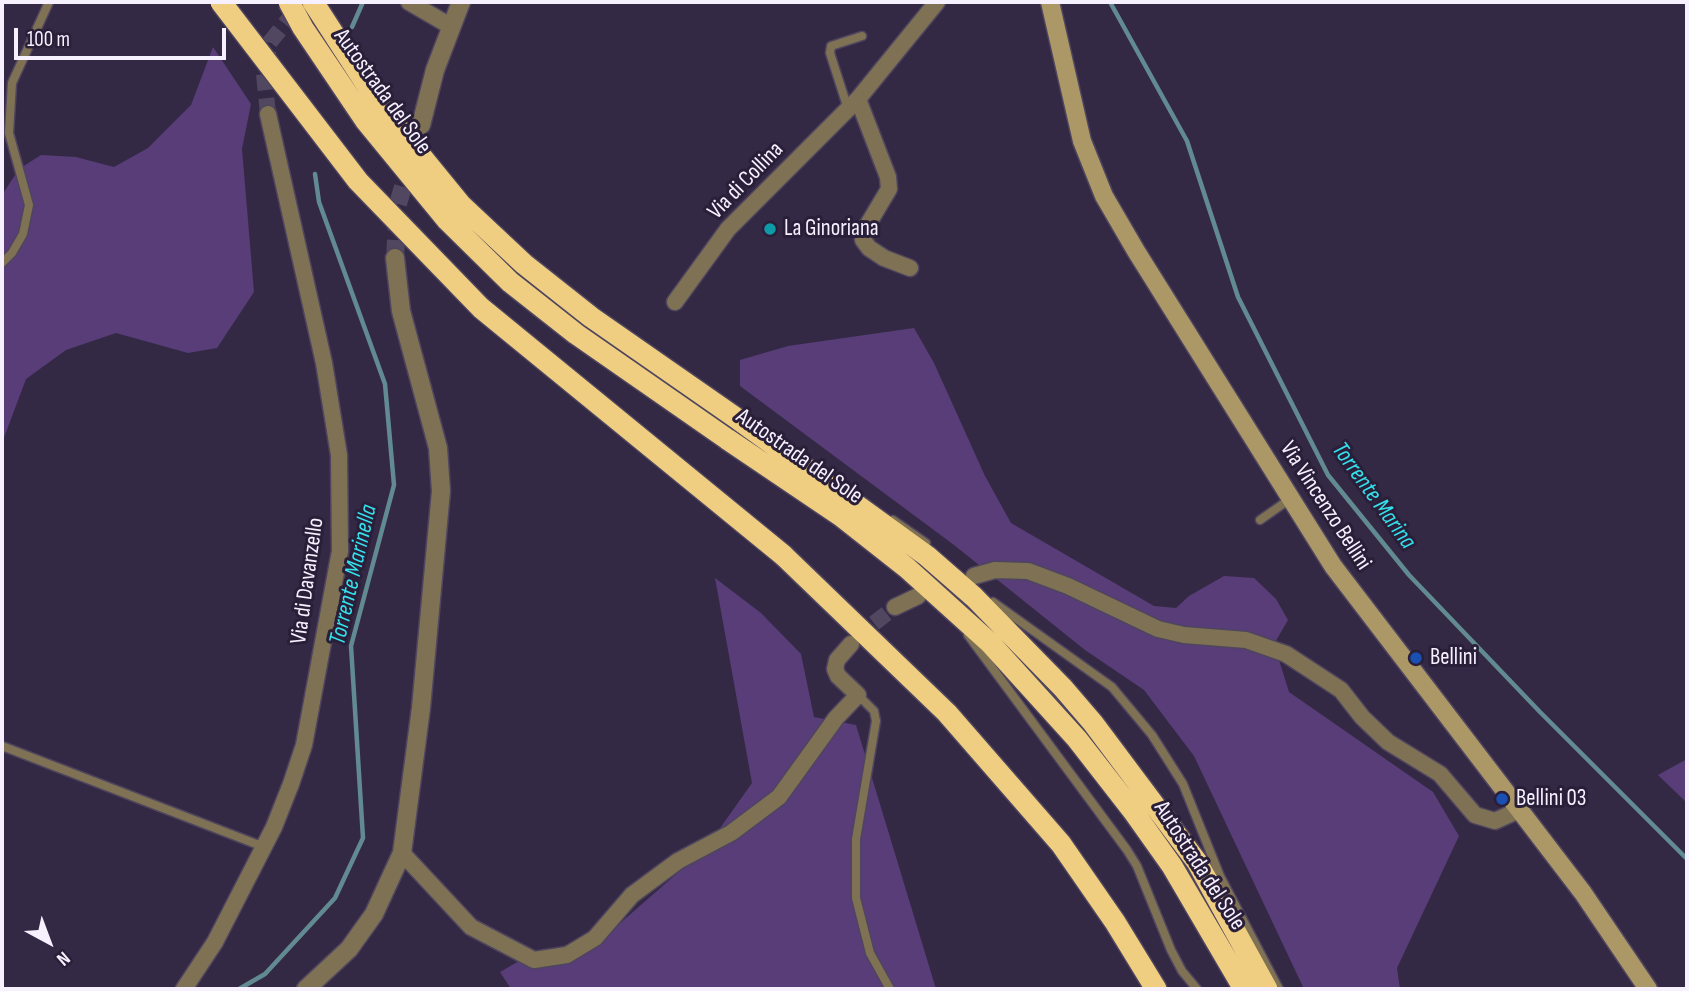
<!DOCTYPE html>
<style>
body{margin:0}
#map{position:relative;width:1689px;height:991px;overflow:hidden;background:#342944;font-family:"Sofia Sans Condensed",sans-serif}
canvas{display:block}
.frame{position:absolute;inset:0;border:4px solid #f6f0ff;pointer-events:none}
.north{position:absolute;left:14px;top:907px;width:70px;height:70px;-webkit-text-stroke:5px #2a1f39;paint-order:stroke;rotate:139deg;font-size:19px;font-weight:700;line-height:28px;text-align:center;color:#f6f0ff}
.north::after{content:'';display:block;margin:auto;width:24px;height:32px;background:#f6f0ff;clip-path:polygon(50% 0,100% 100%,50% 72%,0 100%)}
.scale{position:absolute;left:14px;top:28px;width:212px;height:32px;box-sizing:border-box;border:4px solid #f6f0ff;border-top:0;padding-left:9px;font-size:21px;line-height:24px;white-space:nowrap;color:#f6f0ff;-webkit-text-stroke:5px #2a1f39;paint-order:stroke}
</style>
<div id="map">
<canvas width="1689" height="991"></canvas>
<div class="frame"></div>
<div class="north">N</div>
<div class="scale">100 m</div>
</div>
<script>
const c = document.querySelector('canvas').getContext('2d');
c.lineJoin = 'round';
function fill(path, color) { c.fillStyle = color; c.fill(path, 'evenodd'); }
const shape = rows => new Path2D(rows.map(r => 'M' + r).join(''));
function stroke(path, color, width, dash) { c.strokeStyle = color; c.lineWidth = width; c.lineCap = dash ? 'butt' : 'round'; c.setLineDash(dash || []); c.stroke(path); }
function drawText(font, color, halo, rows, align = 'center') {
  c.font = font + ' "Sofia Sans Condensed",sans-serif'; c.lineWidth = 6; c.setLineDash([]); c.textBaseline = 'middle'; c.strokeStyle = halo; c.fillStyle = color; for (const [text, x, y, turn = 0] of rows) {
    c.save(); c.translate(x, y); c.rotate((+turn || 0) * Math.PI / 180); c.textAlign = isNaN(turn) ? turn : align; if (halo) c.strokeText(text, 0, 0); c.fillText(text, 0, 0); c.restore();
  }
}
const green = shape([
 [213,47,251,104,242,149,254,292,217,348,188,353,116,333,66,350,26,379,2,443,2,195,19,169,41,155,76,157,114,167,148,148,191,105],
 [914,328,934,363,985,476,1011,523,1154,606,1176,608,1189,596,1224,576,1254,578,1276,599,1288,620,1274,644,1289,692,1433,792,1459,836,1397,968,1400,989,1304,989,1194,756,1144,690,1085,650,954,545,740,386,740,360,788,346],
 [715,578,761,613,801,654,814,717,856,725,936,989,511,989,500,972,526,957,610,932,706,848,752,783],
 [1687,759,1687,803,1658,775]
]);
const stream = shape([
 [1110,2,1187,141,1238,297,1328,475,1409,575,1540,712,1687,859],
 [352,27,363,2],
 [239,989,265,974,335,898,363,838,351,646,394,485,385,384,319,202,315,174]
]);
const minorTunnel = shape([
 [268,114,264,74,270,42,301,4],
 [855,638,895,607]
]);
const tertiaryTunnel = shape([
 [395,258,398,204,421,125]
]);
const service = shape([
 [848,109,830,53,831,46,862,36],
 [2,263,12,253,23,234,29,205,9,133,12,83,49,2],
 [893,520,926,543],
 [1260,520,1290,499],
 [993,602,1112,687,1152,735,1183,784,1220,876,1279,989],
 [968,635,1127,850,1137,866,1171,950,1182,971,1197,989],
 [858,695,874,711,876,721,856,839,856,898,870,953,890,989],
 [2,746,264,847]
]);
const minor = shape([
 [409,2,452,27],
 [858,99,888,177,889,189,864,231,863,240,869,248,884,258,910,268],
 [675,302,728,229,858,99,937,2],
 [974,576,995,570,1028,571,1068,586,1158,629,1184,635,1246,640,1286,654,1341,690,1362,717,1388,742,1440,774,1475,815,1495,821,1519,810],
 [895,607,918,596],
 [402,853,471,927,534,960,567,955,595,938,632,895,678,861,731,833,779,797,836,718,858,695,838,676,835,669,837,660,851,644],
 [184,989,215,942,274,827,291,784,304,745,340,551,339,455,324,363,268,114]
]);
const tertiary = shape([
 [421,125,435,70,461,2],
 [306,989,349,949,374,914,402,853,421,708,441,491,438,448,401,311,395,258]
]);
const secondary = shape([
 [1050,2,1082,141,1104,196,1136,251,1333,566,1583,893,1648,989]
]);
const motorway = shape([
 [739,420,927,556,974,597,1063,688,1093,723,1197,862,1267,989],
 [727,439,841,516,907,568,990,643,1077,739,1133,811,1172,866,1244,989],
 [783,555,947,713,1061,844,1115,922,1156,989]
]);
const motorwayBridge = shape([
 [221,2,358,181,481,308,783,555],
 [289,2,303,28,365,120,447,220,510,282,576,334,727,439],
 [313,2,381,107,461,205,524,264,591,317,739,420]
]);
const markers = [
 [770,229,7,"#0f9aa8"],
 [1416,658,7,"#1a4fb4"],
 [1502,799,7,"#1a4fb4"]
];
const streetNames = [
 ["Autostrada del Sole",382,92,54],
 ["Via di Collina",746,181,-46],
 ["Autostrada del Sole",799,457,35],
 ["Via Vincenzo Bellini",1325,506,57],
 ["Via di Davanzello",308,581,-82],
 ["Autostrada del Sole",1199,866,57]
];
const poiNames = [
 ["La Ginoriana",784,229],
 ["Bellini",1430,658],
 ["Bellini 03",1516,799]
];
const waterNames = [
 ["Torrente Marina",1373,496,54],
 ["Torrente Marinella",354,575,-77]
];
fill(green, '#583d79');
stroke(stream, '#628a92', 4.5);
stroke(minorTunnel, '#514760', 16, [16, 8]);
stroke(tertiaryTunnel, '#514760', 18, [18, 9]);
stroke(service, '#4f455e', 11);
stroke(minor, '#4f455e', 19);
stroke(tertiary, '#4f455e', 21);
stroke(secondary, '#4f455e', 21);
stroke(motorway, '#4f455e', 24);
stroke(service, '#7f7254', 8);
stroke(minor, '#7f7254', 16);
stroke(tertiary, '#7f7254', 18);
stroke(secondary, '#ac9867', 18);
stroke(motorway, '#efce81', 21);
stroke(motorwayBridge, '#4f455e', 24, []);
stroke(motorwayBridge, '#efce81', 21);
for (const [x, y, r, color] of markers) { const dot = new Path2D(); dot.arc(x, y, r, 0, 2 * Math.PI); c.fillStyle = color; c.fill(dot); stroke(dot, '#2a1f39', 2.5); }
drawText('23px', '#f6f0ff', '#2a1f39', streetNames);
drawText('23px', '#f6f0ff', '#2a1f39', poiNames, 'left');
drawText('italic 24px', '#34e1ec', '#2a1f39', waterNames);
</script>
